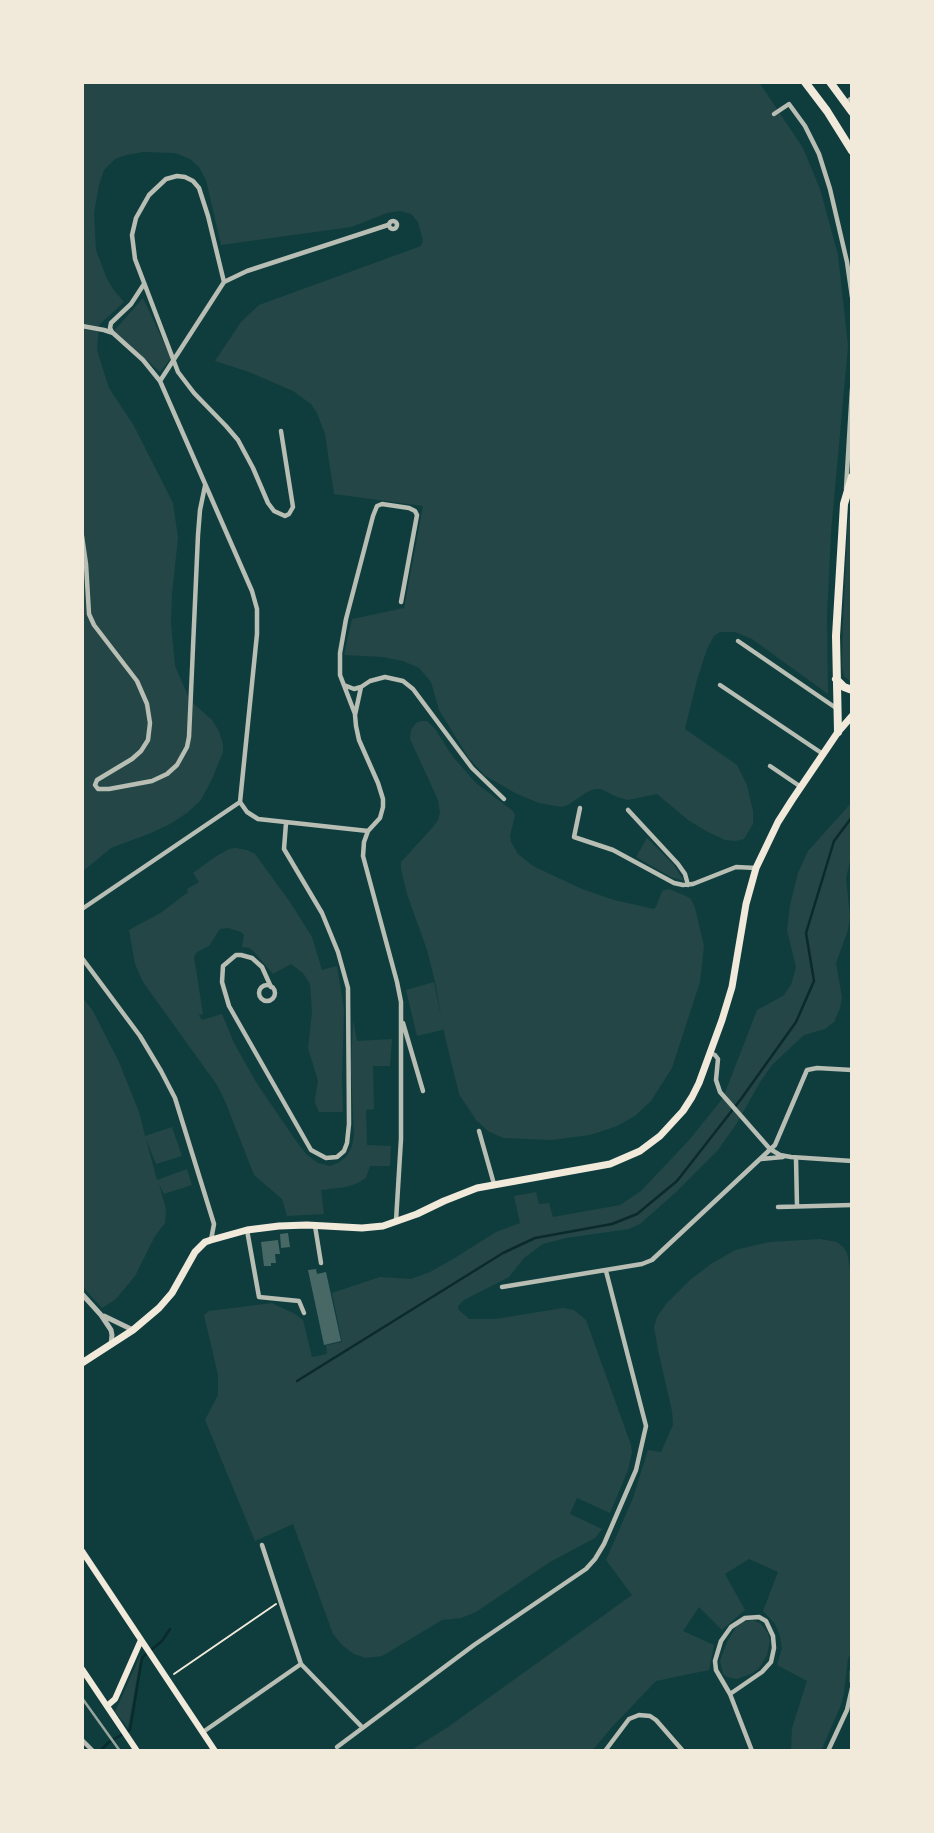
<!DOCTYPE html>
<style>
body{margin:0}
#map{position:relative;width:934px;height:1833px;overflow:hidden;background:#0f3d3e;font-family:"Fira Sans Condensed",sans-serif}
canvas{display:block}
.frame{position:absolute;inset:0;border:84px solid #f1e9da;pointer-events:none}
</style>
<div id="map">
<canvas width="934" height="1833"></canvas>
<div class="frame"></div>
</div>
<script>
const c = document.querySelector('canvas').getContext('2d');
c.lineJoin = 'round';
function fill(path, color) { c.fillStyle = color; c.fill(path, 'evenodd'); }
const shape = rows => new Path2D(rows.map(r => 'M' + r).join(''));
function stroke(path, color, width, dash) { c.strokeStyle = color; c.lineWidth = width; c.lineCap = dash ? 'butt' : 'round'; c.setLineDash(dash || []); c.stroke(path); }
const green = shape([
 [82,82,759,82,803,148,820,189,838,255,848,346,831,532,827,617,828,694,752,639,735,632,720,632,714,636,707,649,697,680,685,729,737,765,747,785,753,811,753,824,744,839,736,841,725,840,708,832,688,820,657,794,628,800,617,797,601,789,595,789,587,792,568,805,562,807,539,803,517,794,484,775,468,757,439,710,431,682,419,668,403,661,383,657,344,655,352,619,404,608,423,506,334,494,325,434,317,413,311,404,293,391,249,372,215,361,241,322,259,305,421,246,423,241,418,222,411,214,400,211,387,213,351,227,221,245,206,180,199,167,190,159,175,153,143,152,126,155,115,159,104,170,99,185,94,213,96,250,107,279,113,289,124,302,99,325,97,350,109,388,134,426,173,503,178,538,172,594,171,622,175,666,188,696,194,704,212,720,219,731,223,744,223,752,213,777,201,800,187,813,170,824,151,833,111,848,82,872],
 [143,298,171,358,160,372,114,331],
 [852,507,852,683,844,676,842,666,843,621,848,520],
 [421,721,427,721,435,729,453,757,476,783,513,811,515,815,510,836,511,842,518,854,533,866,582,889,614,900,654,909,656,907,662,891,669,889,686,896,691,899,695,908,704,946,700,982,672,1068,651,1101,635,1116,617,1126,590,1135,551,1140,503,1138,488,1131,476,1120,459,1094,443,1028,442,1030,417,1036,406,990,434,982,441,1017,436,986,427,950,407,894,401,869,401,862,433,827,438,820,440,812,438,800,410,739,411,730,416,723],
 [852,802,852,853,846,878,850,917,848,930,836,963,842,997,840,1008,834,1022,825,1029,804,1035,772,1065,760,1082,737,1123,718,1150,675,1193,640,1224,629,1229,566,1238,543,1244,524,1258,509,1277,464,1300,458,1306,459,1310,469,1319,495,1319,563,1308,574,1310,586,1320,631,1445,632,1452,628,1470,610,1513,577,1498,570,1514,602,1529,595,1538,550,1562,476,1612,461,1618,442,1620,382,1656,366,1658,354,1654,342,1645,333,1634,293,1524,255,1541,205,1420,218,1395,218,1375,204,1315,209,1311,272,1303,295,1314,303,1320,312,1357,327,1354,326,1345,342,1342,332,1293,380,1277,411,1279,430,1272,453,1259,496,1232,520,1223,514,1196,536,1192,539,1204,549,1203,553,1217,620,1205,641,1191,690,1139,723,1098,757,1010,783,996,791,985,796,967,787,930,790,905,798,873,808,851],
 [647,838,673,864,684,881,671,877,636,857],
 [235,848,247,850,255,854,290,902,312,937,322,970,337,966,344,1010,342,1078,343,1112,319,1112,315,1103,315,1098,318,1081,308,1048,312,1012,310,984,303,973,291,964,273,974,254,952,250,948,242,947,244,935,241,932,228,928,220,929,209,946,197,952,194,957,203,1014,199,1015,202,1020,222,1014,234,1043,256,1082,294,1138,306,1154,318,1163,330,1166,338,1163,346,1157,352,1146,354,1136,351,1068,353,1020,357,1041,392,1039,390,1066,373,1066,374,1109,366,1110,367,1145,391,1146,390,1166,370,1166,366,1178,358,1183,346,1187,321,1190,324,1214,287,1216,282,1199,254,1175,225,1101,217,1085,143,982,135,964,129,930,162,912,188,892,187,889,199,882,193,873,215,857,229,849],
 [82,997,93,1011,119,1062,139,1112,145,1136,172,1127,182,1156,156,1164,146,1139,157,1180,187,1169,192,1185,164,1194,159,1184,166,1209,165,1223,155,1236,135,1276,116,1299,102,1308,82,1286],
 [820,1239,837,1242,844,1248,847,1253,852,1279,852,1652,848,1658,844,1693,841,1705,821,1751,791,1751,792,1728,807,1681,777,1665,782,1648,780,1636,775,1624,763,1611,778,1572,749,1559,725,1574,745,1610,722,1630,699,1607,683,1631,714,1645,709,1670,656,1681,612,1727,592,1751,410,1751,448,1727,632,1595,606,1560,633,1498,648,1450,661,1452,673,1425,672,1411,658,1350,654,1327,657,1317,666,1304,690,1280,711,1264,735,1250,769,1242],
 [753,1620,761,1624,768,1633,770,1641,767,1655,760,1667,753,1673,737,1679,727,1677,723,1674,720,1661,727,1642,736,1627,743,1622],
 [141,1654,128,1728,115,1712]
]);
const stream = shape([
 [297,1381,503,1253,535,1238,612,1224,637,1214,677,1181,741,1099,796,1022,814,981,806,933,834,841,852,817],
 [100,1751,109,1742,130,1730,142,1658,145,1655,162,1641,170,1629]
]);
const building = shape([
 [288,1233,290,1247,281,1248,280,1234],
 [278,1240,280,1254,275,1254,276,1263,271,1263,271,1266,264,1266,261,1242],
 [316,1269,317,1274,326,1272,341,1341,324,1345,308,1270]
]);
const path = shape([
 [174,1674,276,1604]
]);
const minor = shape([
 [849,100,852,98],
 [774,114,789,104,805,126,819,154,830,189,847,262,852,297],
 '389 225a4 4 0 1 1 8 0a4 4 0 1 1-8 0Z',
 [224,282,208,216,199,188,193,181,185,177,177,176,166,179,149,195,136,218,132,235,135,259,178,372,194,393,226,426,238,440,253,468,268,503,274,511,285,516,289,514,293,507,281,431],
 [82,326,104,330,113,333,143,360,160,381,252,591,257,609,257,634,240,802,82,909],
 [112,332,110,328,111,323,131,304,144,284],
 [160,381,224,282,247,271,388,225],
 [846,489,852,389],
 [82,536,86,564,89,614,94,625,137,681,147,704,150,723,148,740,141,751,132,759,97,780,95,785,98,789,109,789,152,781,167,774,177,765,187,747,189,737,198,535,200,510,205,486],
 [738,641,836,708],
 [344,685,354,689,361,687],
 [720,685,823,754],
 [355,714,340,675,340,653,346,619,373,516,377,506,382,504,409,508,415,511,417,515,401,602],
 [770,766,801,787],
 [240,802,247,812,258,819,368,831],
 [580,808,574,837,613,850,674,883,683,885,693,884,736,867,756,868],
 [628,810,678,864,685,874,688,885],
 [82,958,140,1036,161,1071,175,1098,214,1224,211,1240],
 '259 993a8 8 0 1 1 16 0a8 8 0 1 1-16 0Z',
 [271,987,262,967,252,958,241,955,236,955,223,966,222,982,229,1006,311,1150,326,1158,337,1157,344,1151,347,1143,349,1124,348,988,338,952,322,913,284,849,286,823],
 [403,1023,423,1091],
 [710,1053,715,1055,718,1059,716,1080,720,1092,770,1149,780,1155,791,1157,852,1161],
 [479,1131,494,1184],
 [796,1158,797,1206],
 [761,1159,783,1157],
 [778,1207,852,1205],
 [396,1221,401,1139,401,1002,397,982,363,856,364,842,368,831,380,818,383,807,383,799,378,783,359,740,356,726,355,715,361,687,370,681,385,677,403,681,413,689,472,768,504,799],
 [315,1226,321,1263],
 [247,1230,259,1297,299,1301,304,1313],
 [502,1287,642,1264,652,1260,775,1145,807,1070,817,1068,852,1070],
 [262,1545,301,1664,362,1727],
 [852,1671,852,1682],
 [730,1694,762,1672,771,1662,774,1648,773,1636,766,1621,759,1617,745,1618,731,1627,721,1641,715,1661,716,1670,730,1694,752,1751],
 [203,1732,301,1664],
 [82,1740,93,1751],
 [337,1747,474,1645,586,1569,595,1559,604,1544,636,1470,646,1426,606,1271],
 [605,1751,629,1719,639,1715,650,1716,656,1720,683,1751],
 [828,1751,847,1710,852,1688]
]);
const tertiary = shape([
 [82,1294,101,1315,111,1330,112,1335,111,1345],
 [104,1316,133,1330]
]);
const secondary = shape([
 [82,1551,215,1751],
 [82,1669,137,1751],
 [107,1706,115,1699,141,1640]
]);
const primary = shape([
 [82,1363,133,1330,159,1308,172,1293,195,1252,205,1242,211,1240,247,1230,279,1226,307,1225,362,1228,383,1226,417,1214,444,1201,477,1188,610,1164,640,1151,660,1136,683,1111,692,1097,699,1083,722,1020,732,987,746,904,756,868,778,822,792,800,838,732,852,716]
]);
const motorway = shape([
 [805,82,827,111,852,151],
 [830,82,852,112],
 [836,679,844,687,852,690],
 [838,732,836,636,844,504,852,477]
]);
const rail = shape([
 [82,1698,120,1751]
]);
fill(green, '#244646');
stroke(stream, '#0a2a2b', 2.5);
fill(building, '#486865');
stroke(path, '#f1e9da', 2);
stroke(minor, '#b8beb3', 4.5);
stroke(tertiary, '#b8beb3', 5);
stroke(secondary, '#f1e9da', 6);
stroke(primary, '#f1e9da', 7);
stroke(motorway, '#f1e9da', 8);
stroke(rail, '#97a49c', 2.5);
</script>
